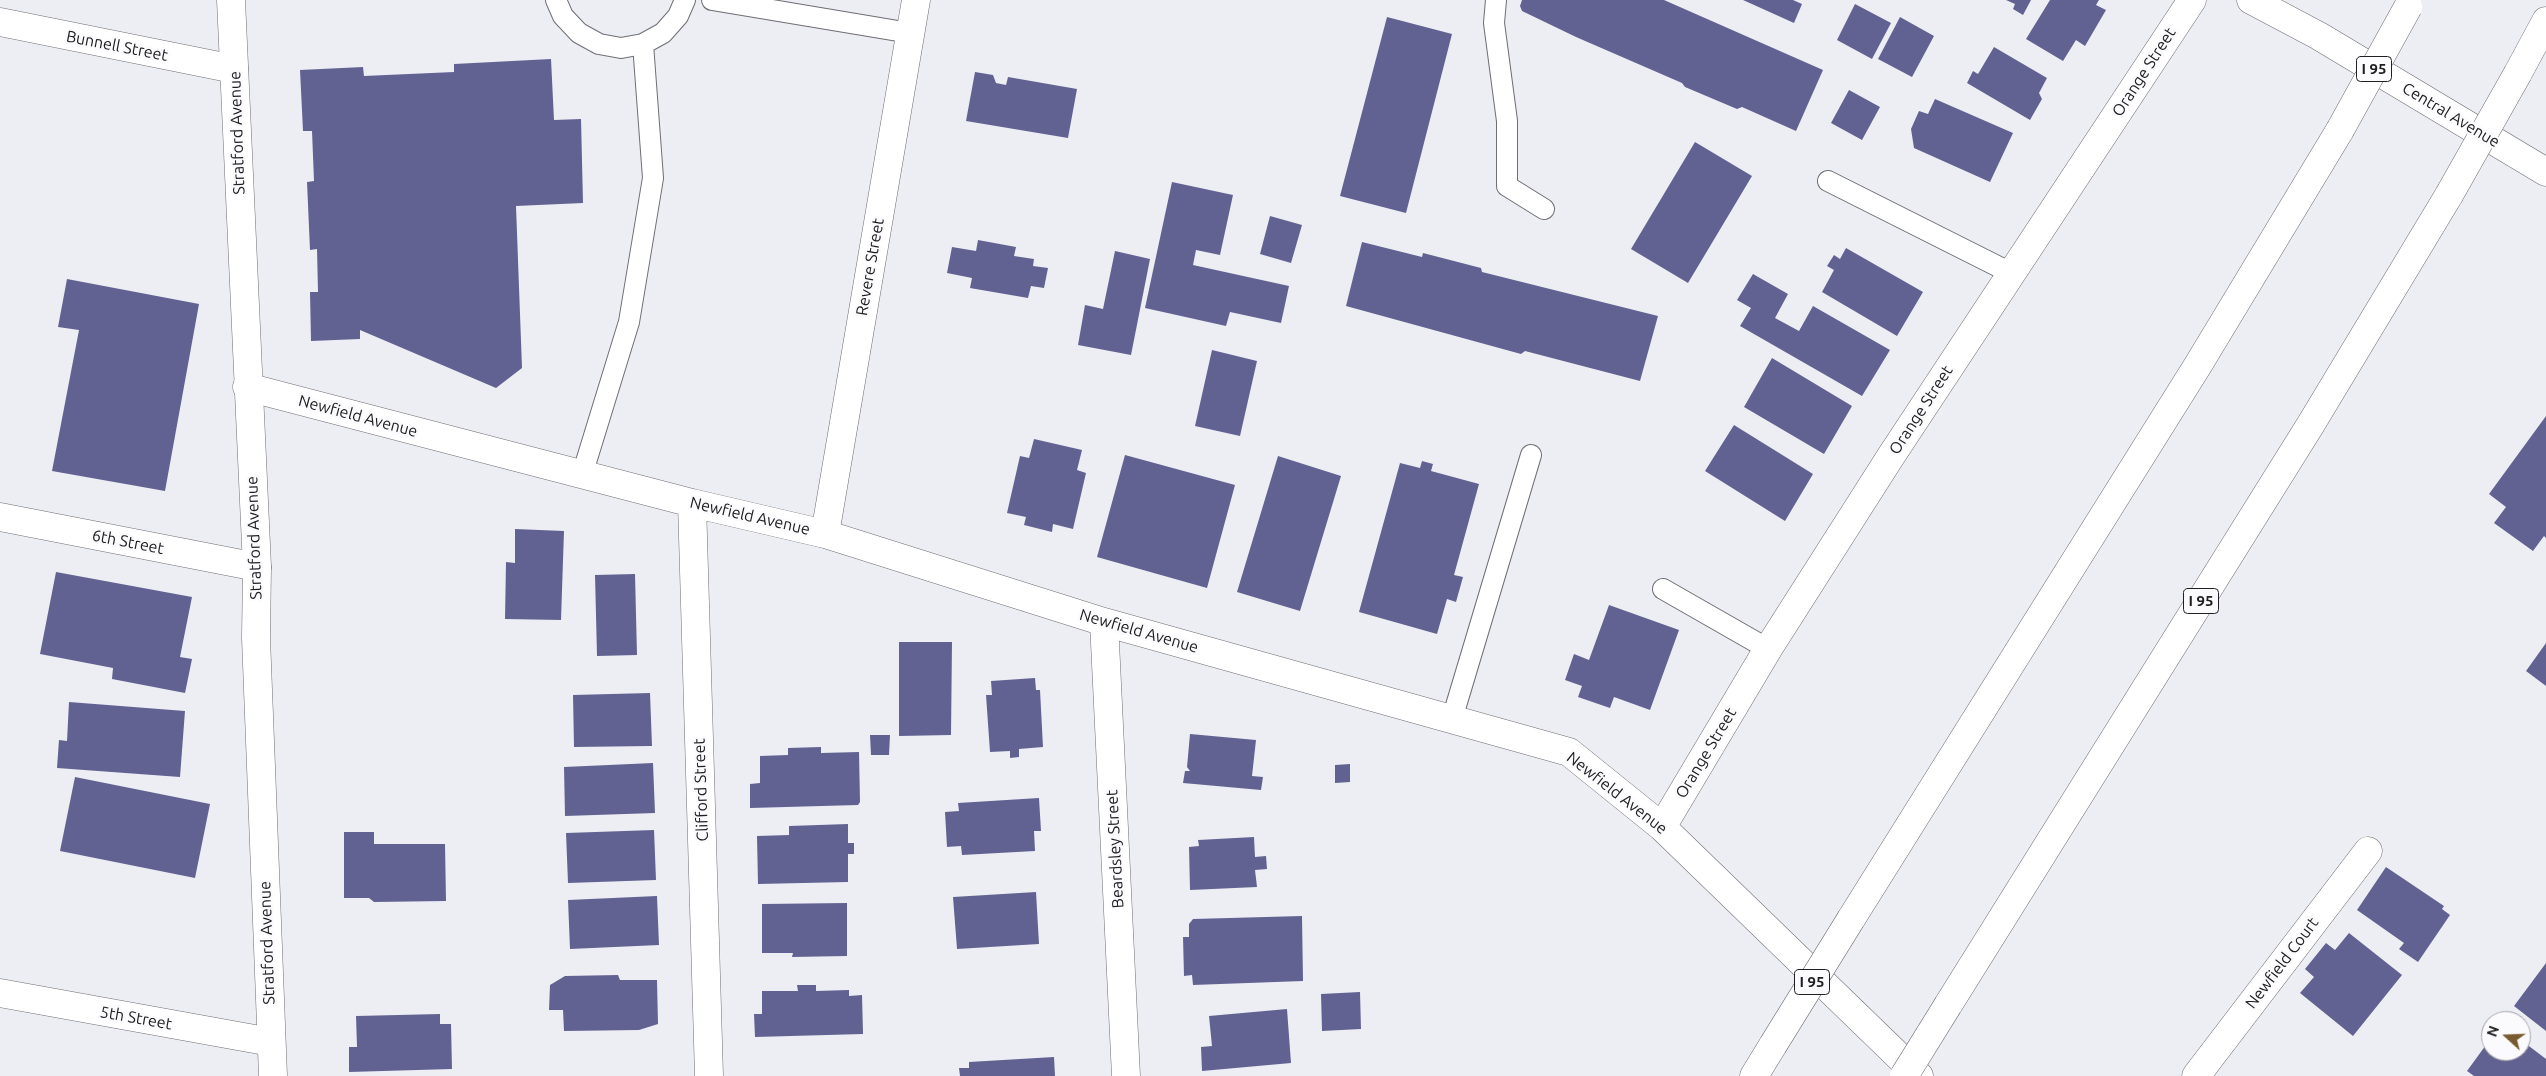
<!DOCTYPE html>
<style>
body{margin:0}
#map{position:relative;width:2546px;height:1076px;overflow:hidden;background:#edeef4;font-family:Ubuntu,sans-serif}
canvas{display:block}
.north{position:absolute;left:2481px;top:1011px;width:50px;height:50px;box-sizing:border-box;background:#fbfbfe;border:1px solid #a3a3a6;border-radius:50%;rotate:290deg;font-size:14px;font-weight:700;line-height:20px;text-align:center;color:#202022}
.north::after{content:'';display:block;margin:auto;width:18px;height:22px;background:#795a2f;clip-path:polygon(50% 0,100% 100%,50% 72%,0 100%)}
</style>
<div id="map">
<canvas width="2546" height="1076"></canvas>
<div class="north">N</div>
</div>
<script>
const c = document.querySelector('canvas').getContext('2d');
c.lineJoin = 'round';
function fill(path, color) { c.fillStyle = color; c.fill(path, 'evenodd'); }
const shape = rows => new Path2D(rows.map(r => 'M' + r).join(''));
function stroke(path, color, width, dash) { c.strokeStyle = color; c.lineWidth = width; c.lineCap = dash ? 'butt' : 'round'; c.setLineDash(dash || []); c.stroke(path); }
function drawText(font, color, halo, rows, align = 'center') {
  c.font = font + ' Ubuntu,sans-serif'; c.lineWidth = 5; c.setLineDash([]); c.textBaseline = 'middle'; c.strokeStyle = halo; c.fillStyle = color; for (const [text, x, y, turn = 0] of rows) {
    c.save(); c.translate(x, y); c.rotate((+turn || 0) * Math.PI / 180); c.textAlign = isNaN(turn) ? turn : align; if (halo) c.strokeText(text, 0, 0); c.fillText(text, 0, 0); c.restore();
  }
}
const building = shape([
 [1522,0,1664,0,1823,70,1796,131,1742,107,1737,109,1685,87,1682,83,1576,37,1522,11,1520,6],
 [1743,0,1793,0,1802,4,1794,23],
 [2006,0,2031,0,2023,15,2013,9,2015,4],
 [2050,0,2099,0,2096,5,2106,10,2085,46,2076,40,2063,61,2026,39],
 [1855,4,1891,23,1872,59,1837,40],
 [1387,17,1452,34,1406,213,1340,196],
 [1900,17,1934,36,1912,77,1878,59],
 [1994,47,2047,78,2039,93,2042,99,2030,120,1967,83,1973,71,1978,74],
 [551,59,554,120,581,119,583,203,516,206,522,368,496,388,360,330,360,339,311,341,310,292,318,292,317,249,310,250,307,182,314,181,312,131,303,131,300,70,363,67,364,76,454,72,454,64],
 [975,72,993,75,996,83,1006,85,1008,77,1077,89,1068,138,966,121],
 [1849,90,1880,107,1862,140,1831,123],
 [1935,99,2013,133,1990,182,1914,148,1911,129,1919,111,1928,114],
 [1695,142,1752,176,1688,283,1631,249],
 [1172,182,1233,195,1220,255,1196,250,1193,265,1289,286,1281,323,1230,312,1226,326,1145,308],
 [1270,216,1302,225,1291,263,1260,254],
 [978,240,1016,247,1014,256,1034,259,1033,266,1048,268,1044,288,1031,286,1028,298,970,288,972,278,947,273,952,247,976,251],
 [1362,242,1422,257,1423,253,1481,268,1482,272,1658,316,1640,381,1525,351,1521,354,1346,306],
 [1846,248,1923,292,1897,336,1822,292,1834,270,1827,266,1834,255,1840,259],
 [1115,251,1150,259,1131,355,1078,345,1085,305,1103,309],
 [1753,274,1788,294,1775,318,1799,331,1813,306,1890,350,1862,396,1740,326,1751,308,1737,300],
 [67,279,199,304,165,491,52,471,79,330,58,327],
 [1212,350,1257,361,1240,436,1195,426],
 [1772,358,1852,406,1824,454,1744,407],
 [2546,416,2546,538,2544,536,2533,551,2494,523,2506,507,2489,494],
 [1734,425,1813,474,1785,521,1705,471],
 [1034,439,1082,450,1077,470,1086,473,1073,529,1053,524,1052,532,1024,525,1026,517,1007,513,1020,456,1029,458],
 [1125,455,1235,485,1207,588,1097,557],
 [1278,456,1341,476,1300,611,1237,592],
 [1422,461,1433,464,1431,471,1479,484,1454,575,1463,577,1456,602,1447,599,1437,634,1359,612,1400,463,1420,468],
 [515,529,564,531,561,620,505,619,506,562,515,563],
 [56,572,192,597,180,657,192,659,185,693,112,679,113,668,40,654],
 [635,574,637,655,597,656,595,575],
 [1609,605,1679,630,1650,710,1614,697,1610,708,1578,697,1582,686,1565,680,1574,654,1589,660],
 [899,642,952,642,951,735,899,736],
 [2546,643,2546,686,2526,671],
 [1035,678,1036,690,1040,690,1043,747,1019,749,1019,757,1010,758,1010,751,990,752,986,695,992,695,991,681],
 [650,693,652,746,574,747,573,695],
 [69,702,185,711,180,777,57,768,59,740,67,741],
 [1190,734,1256,740,1252,776,1263,777,1261,790,1183,783,1185,771,1190,771,1187,767],
 [870,735,890,735,889,755,871,755],
 [821,747,821,753,859,752,860,802,858,805,750,808,750,784,760,783,760,756,788,755,788,748],
 [653,763,655,813,565,816,564,767],
 [1350,764,1350,782,1335,783,1335,765],
 [75,777,210,804,195,878,60,851],
 [1039,798,1041,831,1034,831,1035,851,962,855,961,846,947,847,945,812,959,811,958,803],
 [848,824,848,843,854,843,854,854,848,854,848,882,758,884,757,836,789,835,789,826],
 [654,830,656,880,568,883,566,833],
 [344,832,374,832,374,844,445,844,446,901,374,902,369,898,344,898],
 [1254,837,1255,857,1266,856,1267,869,1255,870,1257,887,1190,890,1189,847,1199,846,1198,840],
 [2386,867,2444,906,2442,909,2450,915,2418,962,2399,949,2404,943,2357,910],
 [1036,892,1039,944,957,949,953,897],
 [657,896,659,945,570,949,568,900],
 [847,903,847,956,792,957,793,953,762,953,762,904],
 [1302,916,1303,981,1193,985,1192,975,1184,976,1183,937,1189,937,1189,924,1193,919],
 [2349,933,2402,975,2353,1036,2300,993,2314,977,2305,969,2326,943,2335,950],
 [2546,963,2546,1031,2514,1006],
 [618,975,620,980,657,980,658,1024,639,1030,564,1031,563,1010,549,1010,550,985,565,976],
 [797,985,816,985,816,991,849,990,849,996,862,995,863,1034,755,1037,754,1014,762,1014,762,991,798,991],
 [1360,992,1361,1029,1322,1031,1321,994],
 [1287,1009,1291,1063,1202,1071,1201,1047,1212,1046,1209,1016],
 [440,1014,440,1024,451,1024,452,1069,349,1072,349,1047,357,1047,356,1016],
 [2491,1038,2491,1051,2521,1051,2521,1040,2546,1059,2546,1076,2474,1076,2467,1071],
 [1054,1057,1055,1076,960,1076,959,1068,969,1068,969,1062]
]);
const service = shape([
 [556,0,563,16,579,33,599,44,621,48,643,44,663,33,678,16,685,0],
 [712,0,910,33],
 [1496,0,1494,23,1507,121,1507,186,1544,209],
 [1828,181,2011,273],
 [582,475,629,322,653,178,643,44],
 [1663,589,1768,649],
 [1452,719,1531,455]
]);
const minor = shape([
 [0,22,234,69],
 [247,387,692,503,825,534,1104,622,1569,752,1662,827,1919,1076],
 [692,503,709,1076],
 [0,517,257,567],
 [825,534,916,0],
 [1104,622,1126,1076],
 [1662,827,1768,649,1891,456,2192,0],
 [0,993,271,1042],
 [2196,1076,2368,851]
]);
const tertiary = shape([
 [2251,0,2319,36,2546,172]
]);
const secondary = shape([
 [231,0,257,567,256,638,273,1076]
]);
const motorway = shape([
 [2518,73,2546,21],
 [1851,919,2198,365,2340,130],
 [1948,1005,2311,424,2449,195],
 [1754,1076,1773,1045]
]);
const motorwayBridge = shape([
 [2340,130,2408,7],
 [2449,195,2518,73],
 [1773,1045,1851,919],
 [1904,1076,1948,1005]
]);
const shields = [
 [2374,69,35],
 [2201,601,35],
 [1812,982,35]
];
const shieldNames = [
 ["I 95",2374,69],
 ["I 95",2201,601],
 ["I 95",1812,982]
];
const streetNames = [
 ["Bunnell Street",117,46,11],
 ["Orange Street",2144,72,-57],
 ["Central Avenue",2451,115,31],
 ["Stratford Avenue",237,133,-92],
 ["Revere Street",870,267,-80],
 ["Orange Street",1921,410,-57],
 ["Newfield Avenue",358,416,15],
 ["Newfield Avenue",750,516,13],
 ["Stratford Avenue",254,538,-92],
 ["6th Street",128,542,11],
 ["Newfield Avenue",1139,631,16],
 ["Orange Street",1706,753,-59],
 ["Clifford Street",701,790,-92],
 ["Newfield Avenue",1617,793,38],
 ["Beardsley Street",1115,849,-93],
 ["Stratford Avenue",267,943,-92],
 ["Newfield Court",2282,963,-53],
 ["5th Street",136,1018,10]
];
fill(building, '#626292');
stroke(service, '#6e6e74', 22);
stroke(minor, '#6e6e74', 29);
stroke(tertiary, '#6e6e74', 29);
stroke(secondary, '#6e6e74', 29);
stroke(motorway, '#6e6e74', 29);
stroke(service, '#fff', 20);
stroke(minor, '#fff', 28);
stroke(tertiary, '#fff', 28);
stroke(secondary, '#fff', 28);
stroke(motorway, '#fff', 28);
stroke(motorwayBridge, '#6e6e74', 29, []);
stroke(motorwayBridge, '#fff', 28);
for (const [x, y, w] of shields) { const box = new Path2D(); box.roundRect(x - w / 2, y - 12.5, w, 25, 4); c.fillStyle = '#fbfbfe'; c.fill(box); stroke(box, '#202022', 1); }
drawText('bold 15px', '#202022', null, shieldNames);
drawText('16px', '#202022', '#fbfbfe', streetNames);
</script>
